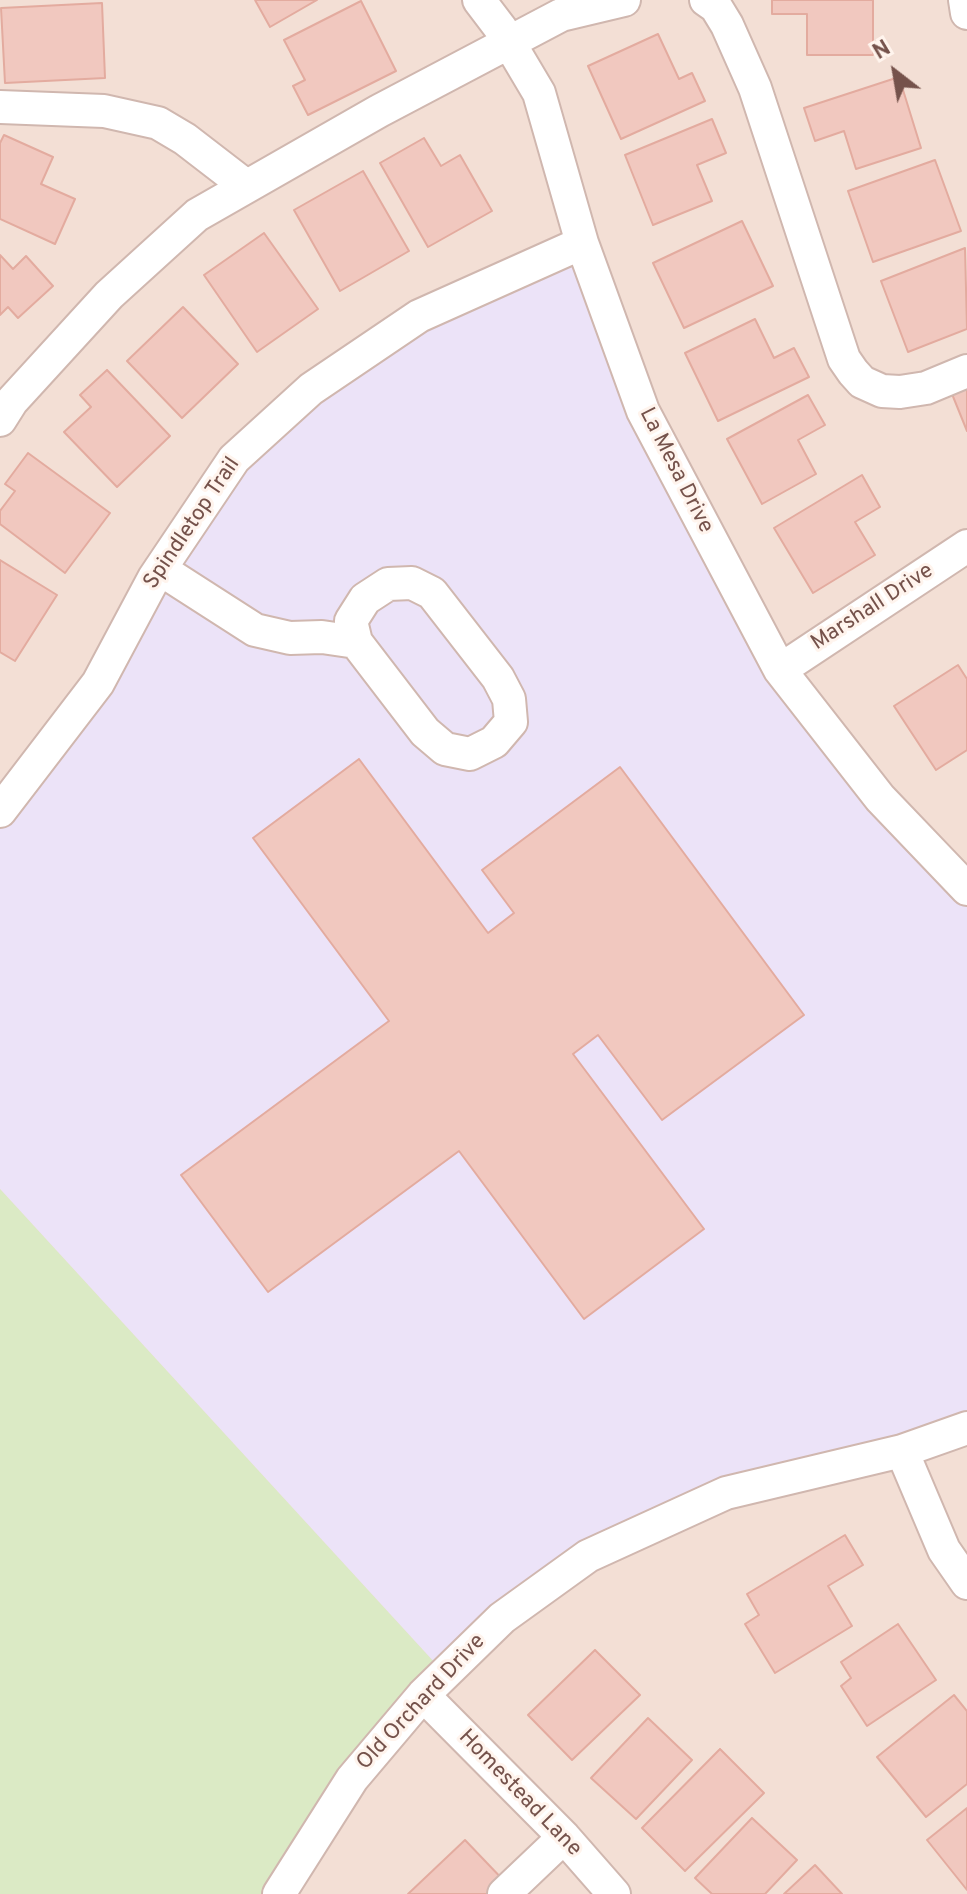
<!DOCTYPE html>
<style>
body{margin:0}
#map{position:relative;width:967px;height:1894px;overflow:hidden;background:#fcefe6;font-family:Overpass,sans-serif}
canvas{display:block}
.north{position:absolute;left:855px;top:32px;width:80px;height:80px;-webkit-text-stroke:6px #fff4ed;paint-order:stroke;rotate:329deg;font-size:22px;font-weight:700;line-height:32px;text-align:center;color:#75524b}
.north::after{content:'';display:block;margin:auto;width:28px;height:36px;background:#75524b;clip-path:polygon(50% 0,100% 100%,50% 72%,0 100%)}
</style>
<div id="map">
<canvas width="967" height="1894"></canvas>
<div class="north">N</div>
</div>
<script>
const c = document.querySelector('canvas').getContext('2d');
c.lineJoin = 'round';
function fill(path, color) { c.fillStyle = color; c.fill(path, 'evenodd'); }
const shape = rows => new Path2D(rows.map(r => 'M' + r).join(''));
function stroke(path, color, width, dash) { c.strokeStyle = color; c.lineWidth = width; c.lineCap = dash ? 'butt' : 'round'; c.setLineDash(dash || []); c.stroke(path); }
function drawText(font, color, halo, rows, align = 'center') {
  c.font = font + ' Overpass,sans-serif'; c.lineWidth = 6; c.setLineDash([]); c.textBaseline = 'middle'; c.strokeStyle = halo; c.fillStyle = color; for (const [text, x, y, turn = 0] of rows) {
    c.save(); c.translate(x, y); c.rotate((+turn || 0) * Math.PI / 180); c.textAlign = isNaN(turn) ? turn : align; if (halo) c.strokeText(text, 0, 0); c.fillText(text, 0, 0); c.restore();
  }
}
const residential = shape([
 [0,0,967,0,967,1894,0,1894]
]);
const education = shape([
 [582,243,780,670,967,889,967,1428,588,1556,445,1674,0,1189,0,811,154,578,311,389]
]);
const green = shape([
 [0,1189,445,1674,281,1894,0,1894]
]);
const building = shape([
 [255,0,317,0,270,27,255,0],
 [772,0,873,0,873,55,807,55,807,14,772,14,772,0],
 [361,1,396,71,308,115,293,86,305,80,284,40,361,1],
 [102,3,105,78,5,83,1,8,102,3],
 [658,34,679,79,692,73,705,101,621,139,588,66,658,34],
 [899,77,921,148,856,169,844,131,815,141,804,108,899,77],
 [712,119,726,153,697,165,712,201,653,225,625,155,712,119],
 [4,135,53,157,41,184,75,199,55,244,0,219,0,143,4,135],
 [424,138,441,166,460,155,492,211,428,247,380,163,424,138],
 [935,160,961,231,873,262,848,191,935,160],
 [363,171,409,251,340,291,294,210,363,171],
 [742,221,773,286,684,328,653,263,742,221],
 [264,233,318,309,257,352,204,275,264,233],
 [965,248,967,329,908,352,881,281,965,248],
 [0,255,13,269,26,256,53,286,18,318,8,307,0,315,0,255],
 [183,307,238,364,182,418,127,361,183,307],
 [755,319,774,358,794,348,809,377,718,421,685,353,755,319],
 [107,370,170,436,117,487,64,432,91,407,80,395,107,370],
 [967,388,967,431,952,394,967,388],
 [808,395,825,425,798,440,816,474,762,504,727,439,808,395],
 [28,453,110,513,65,573,0,524,0,511,15,491,5,484,28,453],
 [862,475,880,507,855,522,875,555,813,593,774,528,862,475],
 [0,560,57,595,15,661,0,652,0,560],
 [958,665,967,679,967,750,936,770,894,706,958,665],
 [359,759,488,933,514,913,482,870,620,767,804,1015,662,1120,598,1035,573,1054,704,1229,584,1319,459,1151,268,1292,181,1175,389,1021,253,838,359,759],
 [845,1535,863,1565,828,1586,852,1626,775,1673,745,1624,759,1615,747,1594,845,1535],
 [898,1624,936,1680,867,1726,841,1686,851,1678,841,1662,898,1624],
 [595,1650,640,1695,572,1760,528,1715,595,1650],
 [954,1695,967,1711,967,1784,926,1817,877,1757,954,1695],
 [648,1718,692,1760,636,1819,591,1778,648,1718],
 [720,1749,764,1793,685,1871,642,1828,720,1749],
 [967,1808,967,1890,927,1840,967,1808],
 [752,1818,797,1860,765,1894,712,1894,695,1878,752,1818],
 [465,1840,508,1885,499,1894,408,1894,465,1840],
 [815,1865,842,1894,784,1894,815,1865]
]);
const minor = shape([
 [479,0,501,29,539,93,582,243,643,411,780,670,880,798,967,889],
 [706,0,716,7,727,25,755,88,844,359,853,372,862,382,882,391,900,392,926,388,967,371],
 [965,0,967,13],
 [0,107,104,111,158,123,185,139,246,186],
 [0,420,12,401,109,295,197,215,379,111,561,15,624,0],
 [160,569,255,630,290,638,322,637,356,642,351,621,365,599,388,584,412,583,432,593,498,678,509,699,511,722,494,742,470,754,445,749,425,732,356,642],
 [780,670,967,546],
 [0,811,98,683,154,578,234,459,311,389,419,316,582,243],
 [902,1451,944,1550,967,1583],
 [423,1695,564,1837,614,1894],
 [279,1894,352,1779,423,1695,502,1618,588,1556,726,1493,902,1451,967,1428],
 [504,1894,564,1837]
]);
const streetNames = [
 ["La Mesa Drive",675,471,63],
 ["Spindletop Trail",193,524,-56],
 ["Marshall Drive",873,608,-33],
 ["Old Orchard Drive",422,1703,-47],
 ["Homestead Lane",519,1794,46]
];
fill(residential, '#f3dfd5');
fill(education, '#ece3f8');
fill(green, '#dbeac5');
fill(building, '#f1c8bf');
stroke(building, '#e3ab9f', 2);
stroke(minor, '#d0b7af', 36);
stroke(minor, '#fff', 32);
drawText('22px', '#75524b', '#fff4ed', streetNames);
</script>
